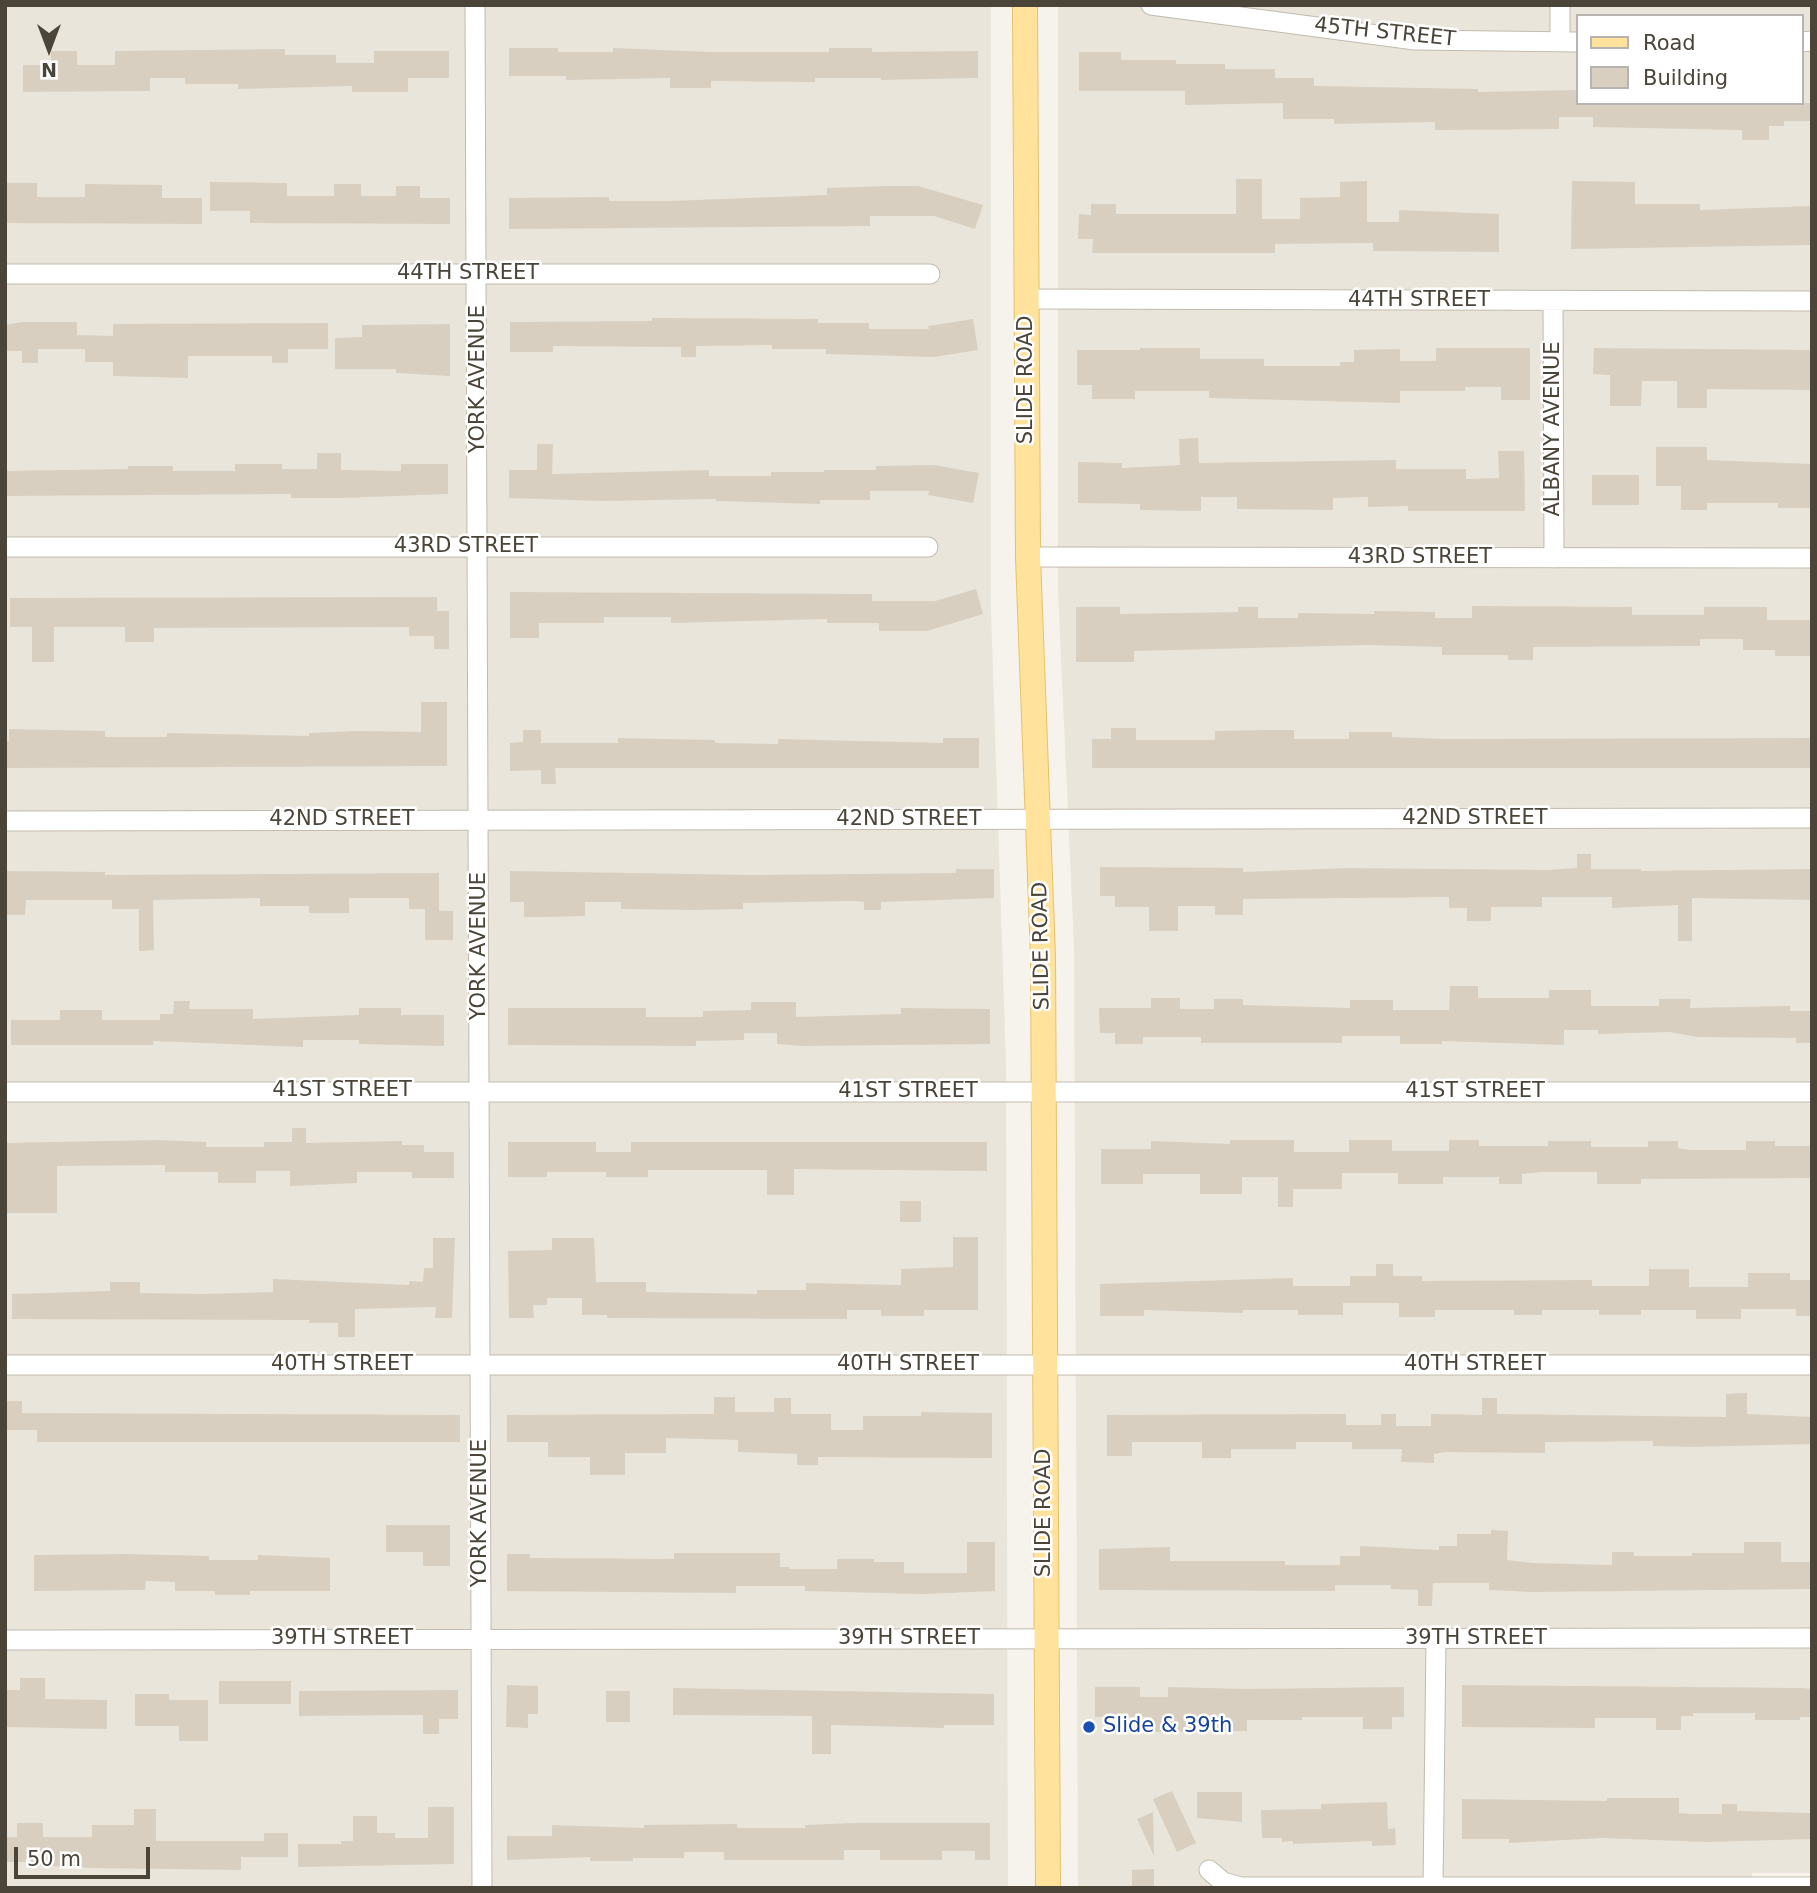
<!DOCTYPE html>
<style>
body{margin:0}
#map{position:relative;width:1817px;height:1893px;overflow:hidden;background:#f6f3ec;font-family:"DejaVu Sans",sans-serif}
canvas{display:block}
.frame{position:absolute;inset:0;border:7px solid #4b4439;pointer-events:none}
.legend{position:absolute;left:1576px;top:14px;width:228px;height:91px;box-sizing:border-box;background:#fff;border:2px solid #b7b4b0;margin:0;padding:9px 12px;list-style:none;font-size:21px;color:#4b4439}
.legend li{display:flex;align-items:center;gap:14px;height:35px}
.legend b{width:35px;border:2px solid #b7b4b0}
.north{position:absolute;left:14px;top:14px;width:70px;height:70px;-webkit-text-stroke:5px #fff;paint-order:stroke;rotate:180deg;font-size:19px;font-weight:700;line-height:28px;text-align:center;color:#4b4439}
.north::after{content:'';display:block;margin:auto;width:24px;height:32px;background:#4b4439;clip-path:polygon(50% 0,100% 100%,50% 72%,0 100%)}
.scale{position:absolute;left:14px;top:1847px;width:136px;height:32px;box-sizing:border-box;border:4px solid #4b4439;border-top:0;padding-left:9px;font-size:21px;line-height:24px;white-space:nowrap;color:#4b4439;-webkit-text-stroke:5px #fff;paint-order:stroke}
</style>
<div id="map">
<canvas width="1817" height="1893"></canvas>
<div class="frame"></div>
<ul class="legend">
<li><b style="height:9px;background:#ffe39c"></b>Road</li>
<li><b style="height:19px;background:#d8cfc1"></b>Building</li>
</ul>
<div class="north">N</div>
<div class="scale">50 m</div>
</div>
<script>
const c = document.querySelector('canvas').getContext('2d');
c.lineJoin = 'round';
function fill(path, color) { c.fillStyle = color; c.fill(path, 'evenodd'); }
const shape = rows => new Path2D(rows.map(r => 'M' + r).join(''));
function stroke(path, color, width, dash) { c.strokeStyle = color; c.lineWidth = width; c.lineCap = dash ? 'butt' : 'round'; c.setLineDash(dash || []); c.stroke(path); }
function drawText(font, color, halo, rows, align = 'center') {
  c.font = font + ' "DejaVu Sans",sans-serif'; c.lineWidth = 5; c.setLineDash([]); c.textBaseline = 'middle'; c.strokeStyle = halo; c.fillStyle = color; for (const [text, x, y, turn = 0] of rows) {
    c.save(); c.translate(x, y); c.rotate((+turn || 0) * Math.PI / 180); c.textAlign = isNaN(turn) ? turn : align; if (halo) c.strokeText(text, 0, 0); c.fillText(text, 0, 0); c.restore();
  }
}
const residential = shape([
 [5,5,991,5,991,610,1006,1063,1008,1888,5,1888],
 [1058,5,1812,5,1812,1873,1752,1873,1751,1888,1078,1888,1074,946,1058,592],
 [1577,16,1801,16,1801,103,1577,103]
]);
const building = shape([
 [509,48,558,48,558,52,613,52,613,48,711,52,829,52,829,48,872,48,872,52,978,51,978,78,881,80,881,78,815,78,815,82,711,81,711,88,670,88,670,78,566,80,566,76,509,76],
 [285,49,285,55,336,55,336,63,374,63,374,51,449,51,449,78,408,78,408,92,352,92,352,86,238,89,238,84,185,84,185,78,150,78,150,91,23,92,23,65,51,65,51,51,77,51,77,65,115,65,115,51],
 [1079,52,1121,52,1121,60,1176,60,1176,64,1225,64,1225,69,1275,69,1275,78,1314,78,1314,86,1478,89,1478,92,1577,90,1577,103,1812,103,1812,121,1784,121,1784,126,1769,126,1769,140,1742,140,1742,130,1593,127,1593,117,1559,117,1559,129,1435,130,1435,122,1334,124,1334,119,1283,119,1283,103,1185,105,1185,91,1079,91],
 [1236,179,1262,179,1262,219,1300,219,1300,198,1340,197,1340,182,1367,181,1367,222,1399,222,1399,210,1499,214,1499,252,1373,251,1373,243,1275,244,1275,253,1092,253,1093,239,1078,239,1079,214,1091,215,1091,204,1116,204,1116,214,1236,214],
 [1572,181,1635,182,1635,204,1700,204,1700,210,1812,206,1812,245,1571,249],
 [210,182,287,183,287,196,334,196,334,184,361,184,361,196,396,196,396,186,420,186,420,198,450,198,450,224,250,223,250,211,210,211],
 [5,183,37,183,37,197,85,197,85,184,162,185,162,198,202,198,202,224,5,223],
 [885,186,918,186,983,205,975,229,934,216,870,216,870,226,509,229,509,198,609,197,609,201,671,201,827,195,827,188],
 [652,318,818,319,818,323,869,323,869,329,929,329,928,326,973,319,978,350,934,357,826,354,826,349,772,349,772,345,696,346,696,357,681,357,681,347,553,346,553,352,510,352,510,322,652,321],
 [22,322,77,322,77,335,113,336,113,324,328,323,328,349,288,349,288,363,272,363,272,356,188,356,188,378,113,376,113,362,85,362,85,349,38,349,38,363,22,363,22,351,5,351,5,325],
 [450,324,450,376,396,373,396,369,335,369,335,338,362,337,362,325],
 [1140,348,1200,348,1200,359,1264,359,1264,366,1340,366,1340,362,1354,362,1354,350,1400,349,1400,361,1436,361,1436,348,1530,348,1530,400,1501,400,1501,387,1465,387,1465,391,1400,391,1400,403,1209,398,1209,391,1135,391,1135,399,1092,399,1092,385,1077,385,1077,350,1140,350],
 [1594,348,1812,350,1812,390,1707,389,1707,408,1677,408,1677,381,1642,381,1641,406,1610,406,1610,375,1593,374],
 [1198,438,1199,463,1396,460,1396,469,1466,469,1466,479,1499,478,1498,451,1524,451,1525,511,1408,511,1408,506,1368,507,1368,497,1333,498,1333,510,1237,509,1237,497,1201,497,1201,511,1140,510,1140,504,1078,503,1078,462,1122,463,1122,468,1180,465,1179,439],
 [537,444,553,444,552,474,709,470,709,476,771,476,771,472,824,472,824,470,876,470,876,466,934,465,979,473,973,503,928,495,929,491,870,491,870,500,820,500,820,504,716,501,716,499,600,501,509,498,509,470,537,470],
 [1656,447,1707,447,1707,460,1812,464,1812,508,1778,508,1778,503,1707,503,1707,510,1681,510,1681,486,1656,486],
 [317,453,341,453,341,470,401,471,401,464,448,464,448,494,341,498,291,498,291,494,5,496,5,471,128,469,128,466,173,466,173,471,235,471,235,464,282,464,282,469,317,469],
 [1592,475,1639,475,1639,505,1592,505],
 [976,589,983,614,927,631,879,631,879,623,827,623,827,619,671,623,671,617,604,617,604,623,539,623,539,638,510,638,510,592,872,594,872,601,935,601],
 [437,597,437,611,449,611,449,649,434,649,434,636,409,636,409,627,154,628,154,642,125,642,125,627,54,627,54,662,32,662,32,627,10,627,10,598],
 [1472,606,1632,607,1632,615,1704,615,1704,607,1767,607,1767,620,1812,620,1812,656,1775,656,1775,650,1743,650,1743,639,1700,639,1700,646,1533,647,1533,660,1508,660,1508,655,1442,655,1442,647,1367,645,1134,651,1134,662,1076,662,1076,607,1120,607,1120,614,1238,612,1238,607,1258,607,1258,618,1298,618,1298,613,1374,614,1374,611,1435,612,1435,618,1472,618],
 [421,702,447,702,447,766,5,768,5,741,9,741,9,729,105,731,105,737,167,737,167,733,309,736,309,733,358,731,421,732],
 [1111,728,1136,728,1136,740,1215,740,1215,731,1264,730,1294,730,1294,739,1349,739,1349,732,1392,732,1392,737,1443,739,1812,738,1812,768,1092,768,1092,739,1111,739],
 [523,730,541,730,541,743,618,743,618,738,715,740,715,743,778,744,778,739,943,743,943,738,979,738,979,768,555,768,556,784,541,784,541,770,510,771,510,743,523,742],
 [1577,854,1591,854,1591,869,1641,869,1641,871,1812,869,1812,900,1692,898,1692,941,1678,941,1678,905,1612,908,1612,897,1542,897,1542,907,1491,907,1491,921,1467,921,1467,908,1449,908,1449,897,1243,899,1243,915,1215,915,1215,906,1178,906,1178,931,1149,931,1149,907,1115,907,1115,896,1100,896,1100,867,1243,868,1243,872,1348,868,1548,870,1577,868],
 [956,869,994,869,994,898,881,902,881,910,864,910,864,902,851,901,743,903,743,909,695,910,621,909,621,902,585,902,585,916,547,917,524,917,524,902,510,902,510,871,752,875,956,873],
 [5,871,105,872,105,875,439,873,439,911,453,911,453,940,425,940,425,909,409,909,409,898,349,898,349,913,309,913,309,906,260,906,260,898,153,900,154,950,139,951,139,909,112,909,112,900,26,900,25,915,5,915],
 [1450,986,1478,986,1478,998,1549,998,1549,990,1591,990,1591,1006,1659,1006,1659,999,1691,999,1690,1008,1790,1006,1790,1011,1812,1011,1812,1043,1796,1043,1796,1038,1697,1037,1669,1032,1598,1034,1598,1030,1564,1030,1564,1045,1442,1041,1442,1044,1400,1044,1400,1036,1342,1036,1342,1043,1201,1043,1201,1037,1143,1037,1143,1044,1115,1044,1115,1033,1100,1033,1099,1008,1151,1008,1151,998,1180,998,1180,1009,1214,1009,1214,999,1243,999,1243,1005,1350,1008,1350,1000,1393,1000,1393,1010,1449,1010],
 [174,1001,190,1001,189,1009,253,1009,253,1019,359,1015,359,1008,401,1008,401,1015,444,1015,444,1046,359,1044,359,1040,303,1040,303,1047,153,1041,153,1045,11,1045,11,1020,60,1020,60,1010,102,1010,102,1020,160,1020,160,1014,173,1014],
 [751,1002,796,1002,796,1017,901,1014,901,1008,990,1009,990,1044,802,1046,777,1044,777,1033,744,1033,744,1040,696,1041,696,1046,508,1045,508,1008,646,1008,646,1017,703,1017,703,1011,751,1010],
 [292,1128,306,1128,306,1143,402,1141,402,1145,424,1145,424,1152,454,1152,454,1178,412,1178,412,1172,357,1172,357,1183,290,1186,290,1171,256,1171,256,1183,218,1183,218,1172,165,1172,165,1165,57,1166,57,1213,5,1213,5,1143,158,1140,206,1142,206,1147,264,1147,264,1142,292,1142],
 [1230,1140,1294,1140,1294,1152,1349,1152,1349,1140,1392,1140,1392,1151,1449,1151,1449,1140,1479,1140,1479,1146,1548,1146,1548,1141,1591,1141,1591,1147,1648,1147,1648,1141,1678,1141,1678,1148,1690,1150,1746,1150,1746,1141,1775,1141,1775,1146,1812,1146,1812,1178,1641,1179,1641,1184,1597,1184,1597,1172,1541,1172,1522,1174,1522,1184,1499,1184,1499,1177,1443,1177,1443,1184,1398,1184,1398,1173,1342,1173,1342,1189,1293,1189,1293,1207,1278,1207,1278,1177,1242,1177,1242,1194,1200,1194,1200,1174,1143,1174,1143,1184,1101,1184,1101,1149,1151,1149,1151,1141,1230,1144],
 [508,1142,596,1142,596,1152,631,1152,631,1142,987,1142,987,1171,794,1169,794,1195,767,1195,767,1170,648,1170,648,1177,606,1177,606,1172,547,1172,547,1177,508,1177],
 [900,1201,921,1201,921,1222,900,1222],
 [953,1237,978,1237,978,1310,924,1310,924,1316,881,1316,881,1310,847,1310,847,1319,607,1318,607,1315,582,1315,582,1298,547,1298,547,1305,533,1305,534,1318,509,1318,508,1251,552,1250,552,1238,594,1238,596,1282,646,1282,646,1292,757,1294,757,1290,806,1290,806,1283,901,1285,901,1269,953,1267],
 [433,1238,455,1238,452,1318,435,1318,436,1307,355,1309,355,1337,338,1337,338,1323,309,1323,309,1320,12,1319,12,1294,110,1291,110,1282,140,1282,140,1293,203,1294,273,1292,273,1279,409,1285,409,1281,423,1282,424,1268,433,1268],
 [1376,1264,1393,1264,1393,1276,1422,1276,1422,1281,1592,1280,1592,1286,1649,1286,1649,1269,1689,1269,1689,1287,1748,1287,1748,1273,1790,1273,1790,1280,1812,1280,1812,1316,1796,1316,1796,1309,1741,1309,1741,1319,1696,1319,1696,1310,1641,1310,1641,1315,1599,1315,1599,1310,1542,1310,1542,1315,1514,1315,1514,1310,1435,1310,1435,1317,1399,1317,1399,1303,1343,1303,1343,1315,1298,1315,1298,1310,1243,1310,1243,1313,1144,1310,1144,1316,1100,1316,1100,1284,1293,1278,1293,1286,1350,1286,1350,1276,1376,1276],
 [1747,1393,1747,1414,1812,1417,1812,1444,1692,1447,1653,1446,1653,1441,1545,1442,1545,1453,1446,1452,1434,1454,1434,1463,1401,1462,1402,1449,1352,1449,1352,1442,1296,1442,1296,1449,1231,1449,1231,1458,1202,1458,1202,1442,1132,1442,1132,1456,1107,1456,1107,1415,1346,1414,1346,1425,1381,1425,1381,1414,1396,1414,1396,1426,1431,1426,1431,1414,1482,1415,1482,1398,1497,1398,1497,1414,1726,1417,1726,1394],
 [714,1397,735,1397,735,1412,774,1412,774,1398,791,1398,791,1414,831,1414,831,1430,863,1430,863,1416,921,1416,921,1412,992,1413,992,1458,818,1457,818,1465,797,1465,797,1454,738,1452,738,1440,666,1438,666,1453,625,1453,625,1475,590,1475,590,1457,548,1457,548,1442,507,1442,507,1415,714,1414],
 [5,1401,22,1401,22,1413,460,1415,460,1442,37,1442,37,1430,5,1430],
 [386,1525,450,1525,450,1566,423,1566,423,1552,386,1552],
 [1491,1530,1508,1531,1507,1560,1533,1563,1612,1565,1612,1552,1634,1552,1634,1556,1692,1556,1692,1553,1744,1553,1744,1542,1781,1542,1781,1562,1812,1562,1812,1589,1532,1592,1489,1590,1489,1583,1433,1583,1432,1606,1418,1606,1418,1590,1391,1589,1391,1585,1335,1585,1335,1591,1099,1590,1099,1549,1170,1547,1170,1561,1285,1561,1285,1565,1340,1565,1340,1556,1360,1556,1360,1546,1439,1550,1439,1546,1457,1546,1457,1534,1491,1534],
 [967,1542,995,1542,995,1591,924,1594,805,1591,805,1586,736,1586,736,1593,507,1591,507,1554,530,1554,530,1558,674,1559,674,1553,780,1553,780,1567,789,1567,789,1569,837,1569,837,1559,874,1559,874,1562,904,1562,904,1573,967,1573],
 [126,1554,209,1556,209,1560,258,1560,258,1555,330,1558,330,1591,250,1591,250,1595,215,1595,215,1591,175,1591,175,1582,146,1581,145,1590,34,1591,34,1555],
 [20,1678,45,1678,45,1699,107,1700,107,1729,7,1727,7,1690,20,1690],
 [219,1681,291,1681,291,1704,219,1704],
 [507,1685,538,1686,538,1714,528,1714,528,1728,506,1727],
 [1462,1685,1800,1688,1812,1689,1812,1717,1800,1717,1800,1720,1755,1720,1755,1713,1693,1713,1693,1716,1681,1716,1681,1730,1656,1730,1656,1718,1595,1718,1595,1728,1462,1727],
 [1095,1687,1140,1687,1140,1697,1168,1697,1168,1687,1247,1689,1404,1687,1404,1717,1392,1717,1392,1729,1363,1729,1363,1717,1302,1717,1302,1720,1247,1720,1247,1731,1151,1732,1151,1717,1095,1717],
 [673,1688,994,1694,994,1725,944,1725,944,1728,831,1725,831,1754,812,1754,812,1716,673,1715],
 [458,1690,458,1719,439,1719,439,1734,423,1734,423,1715,299,1716,299,1691],
 [606,1691,630,1691,630,1722,606,1722],
 [135,1694,169,1694,169,1700,208,1700,208,1741,179,1741,179,1726,135,1726],
 [1172,1791,1196,1843,1177,1852,1153,1799],
 [1197,1792,1242,1792,1242,1822,1197,1818],
 [1607,1798,1679,1798,1679,1813,1692,1814,1722,1814,1722,1804,1737,1804,1737,1811,1812,1813,1812,1839,1707,1842,1602,1838,1509,1843,1509,1839,1462,1839,1462,1799,1607,1801],
 [1387,1802,1388,1829,1395,1828,1396,1845,1372,1846,1372,1841,1293,1844,1293,1841,1282,1842,1282,1838,1262,1838,1261,1810,1321,1809,1321,1804],
 [428,1807,454,1807,454,1864,298,1867,298,1844,341,1844,341,1841,353,1841,353,1816,377,1816,377,1833,395,1833,395,1838,428,1838],
 [134,1809,156,1809,156,1841,264,1841,264,1833,288,1833,288,1857,241,1857,241,1870,92,1868,50,1866,50,1862,5,1862,5,1837,17,1837,17,1823,43,1823,43,1837,92,1837,92,1825,134,1825],
 [1153,1812,1154,1856,1137,1819],
 [854,1823,990,1823,990,1860,975,1860,975,1851,942,1851,942,1860,880,1860,880,1850,844,1850,844,1860,724,1860,724,1852,684,1852,684,1858,633,1858,633,1861,590,1861,590,1857,507,1860,507,1836,552,1836,552,1825,644,1828,644,1825,737,1824,737,1828,805,1828,805,1825],
 [1154,1869,1154,1888,1132,1888,1132,1870]
]);
const minor = shape([
 [475,5,482,1888],
 [1151,5,1415,40,1577,42],
 [1560,5,1560,42],
 [1801,42,1812,41],
 [5,274,930,274],
 [1027,299,1812,301],
 [1553,301,1554,558],
 [5,547,928,547],
 [1028,557,1812,558],
 [5,821,1812,818],
 [5,1092,1812,1092],
 [5,1365,1812,1365],
 [5,1640,1812,1638],
 [1209,1870,1223,1882,1241,1887,1812,1887],
 [1433,1887,1436,1639]
]);
const major = shape([
 [1025,5,1028,557,1043,957,1048,1888]
]);
const markers = [
 [1089,1727,7,"#1a4fb4"]
];
const streetNames = [
 ["45TH STREET",1385,33,6],
 ["44TH STREET",468,274],
 ["44TH STREET",1419,301],
 ["YORK AVENUE",479,379,-90],
 ["SLIDE ROAD",1027,380,-90],
 ["ALBANY AVENUE",1554,429,-90],
 ["43RD STREET",466,547],
 ["43RD STREET",1420,558],
 ["42ND STREET",1475,819],
 ["42ND STREET",342,820],
 ["42ND STREET",909,820],
 ["YORK AVENUE",480,946,-90],
 ["SLIDE ROAD",1042,946,-91],
 ["41ST STREET",342,1091],
 ["41ST STREET",908,1092],
 ["41ST STREET",1475,1092],
 ["40TH STREET",342,1365],
 ["40TH STREET",908,1365],
 ["40TH STREET",1475,1365],
 ["YORK AVENUE",481,1513,-90],
 ["SLIDE ROAD",1045,1513,-90],
 ["39TH STREET",342,1639],
 ["39TH STREET",909,1639],
 ["39TH STREET",1476,1639]
];
const transitNames = [
 ["Slide & 39th",1103,1727]
];
fill(residential, '#eae5da');
fill(building, '#d8cfc1');
stroke(minor, '#c2bbae', 21);
stroke(major, '#e6c16a', 26);
stroke(minor, '#fff', 19);
stroke(major, '#ffe39c', 24);
for (const [x, y, r, color] of markers) { const dot = new Path2D(); dot.arc(x, y, r, 0, 2 * Math.PI); c.fillStyle = color; c.fill(dot); stroke(dot, '#fff', 2.5); }
drawText('21px', '#4b4439', '#fff', streetNames);
drawText('21px', '#164399', '#fff', transitNames, 'left');
</script>
